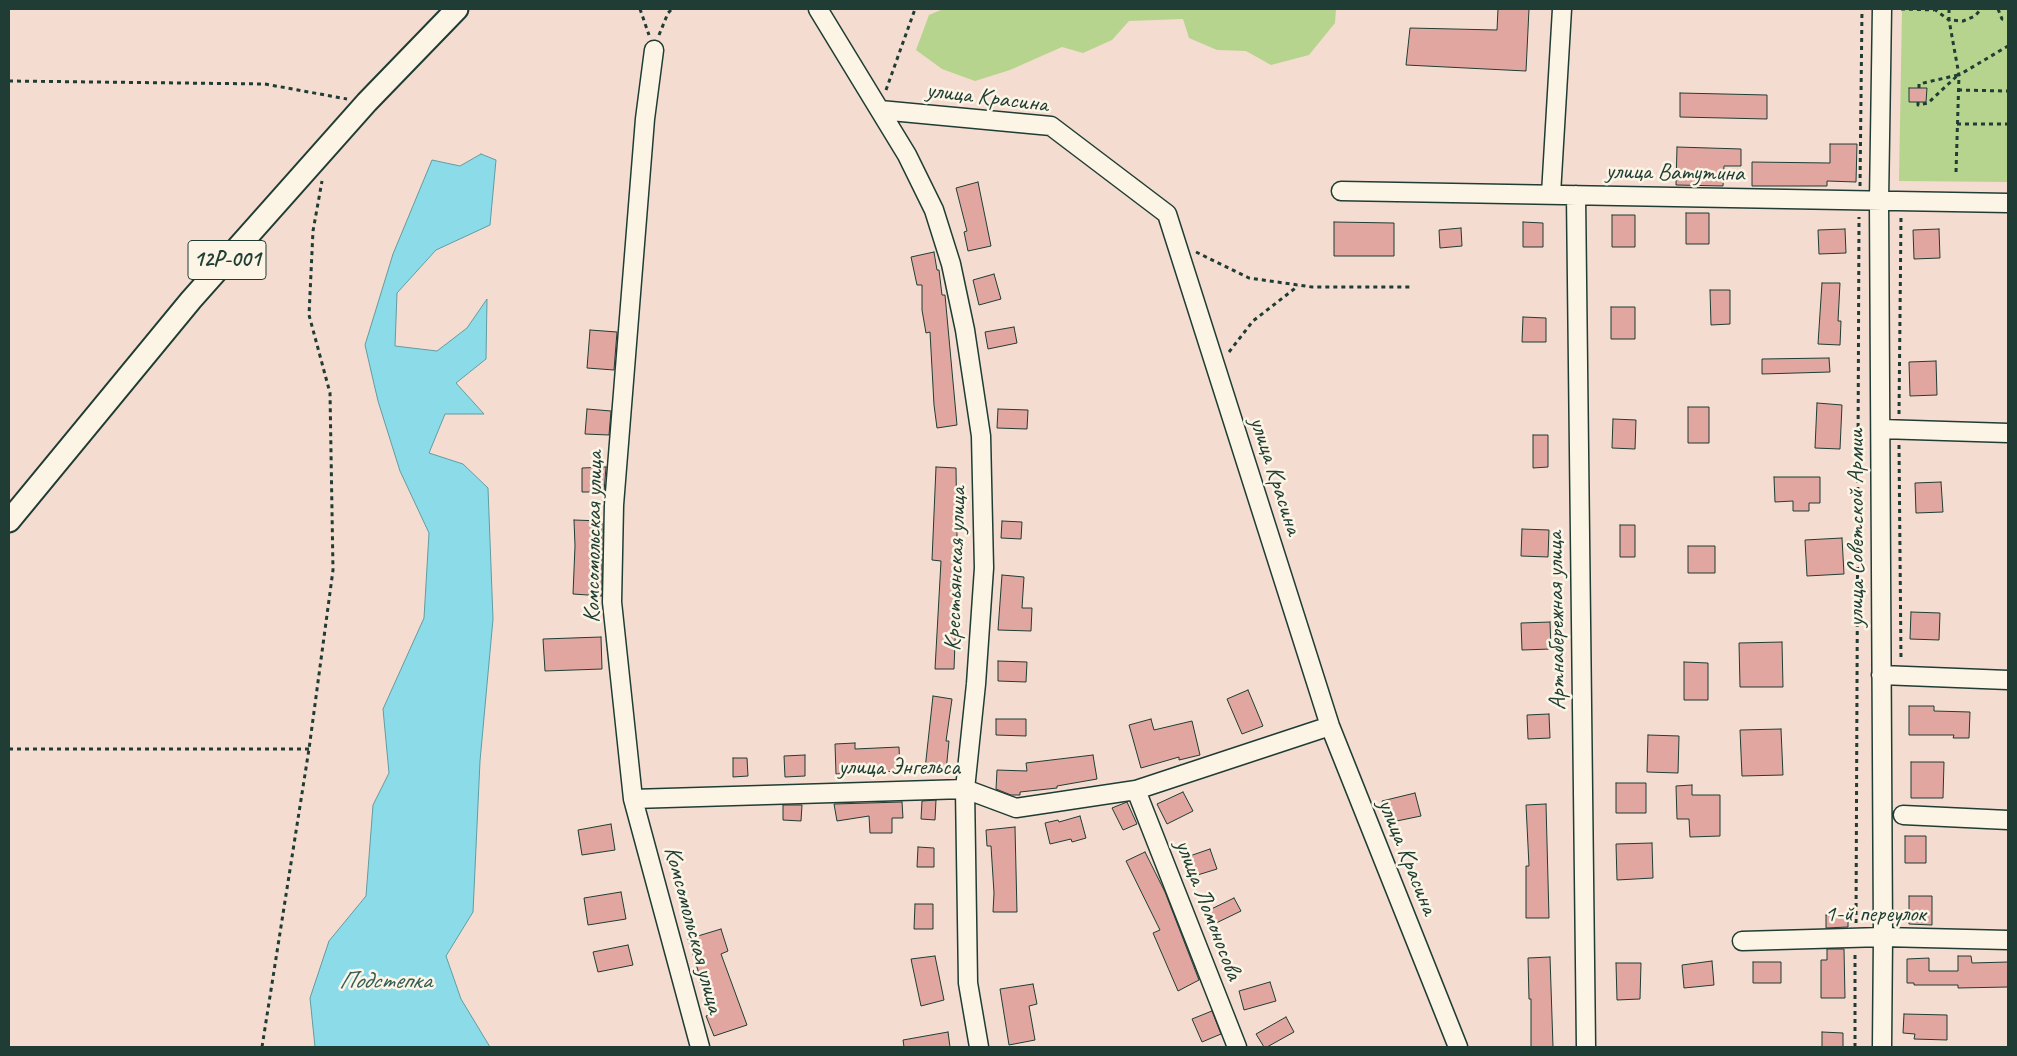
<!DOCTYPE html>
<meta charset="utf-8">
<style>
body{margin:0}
#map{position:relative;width:2017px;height:1056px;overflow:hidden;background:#f4ddd0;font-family:Caveat,sans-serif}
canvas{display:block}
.frame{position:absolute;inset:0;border:10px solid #1f3d34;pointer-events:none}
</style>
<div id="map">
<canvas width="2017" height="1056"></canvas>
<div class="frame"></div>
</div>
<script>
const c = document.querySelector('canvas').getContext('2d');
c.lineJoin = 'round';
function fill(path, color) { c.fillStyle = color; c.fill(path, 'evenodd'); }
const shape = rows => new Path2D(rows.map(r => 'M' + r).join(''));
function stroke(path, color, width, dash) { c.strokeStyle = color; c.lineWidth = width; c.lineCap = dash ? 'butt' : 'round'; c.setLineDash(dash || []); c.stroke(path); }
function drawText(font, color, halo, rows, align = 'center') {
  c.font = font + ' Caveat,sans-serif'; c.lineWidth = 5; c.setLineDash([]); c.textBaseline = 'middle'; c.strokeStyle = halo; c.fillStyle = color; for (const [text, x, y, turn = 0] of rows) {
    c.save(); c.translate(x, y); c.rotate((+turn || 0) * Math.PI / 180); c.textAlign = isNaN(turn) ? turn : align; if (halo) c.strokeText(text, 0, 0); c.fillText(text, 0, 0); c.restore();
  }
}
const green = shape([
 [943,9,1336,9,1335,23,1309,55,1271,65,1246,51,1217,50,1189,38,1183,19,1129,21,1112,40,1083,53,1062,47,1010,70,975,81,942,69,916,50,929,15],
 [1902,9,2008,9,2008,182,1899,181]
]);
const water = shape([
 [481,154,496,160,490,225,436,250,397,293,395,346,437,351,467,328,487,299,486,359,456,383,484,414,445,414,429,453,463,464,488,488,493,619,480,761,473,912,446,956,461,999,490,1047,315,1047,310,998,329,941,366,896,373,805,389,773,383,709,424,618,429,533,400,471,378,401,365,345,393,254,432,160,460,166,481,154]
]);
const building = shape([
 [1498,9,1529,9,1526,71,1406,65,1410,28,1497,30,1498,9],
 [1909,88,1927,88,1926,102,1909,102,1909,88],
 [1680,93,1767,95,1767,119,1680,117,1680,93],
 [1830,144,1857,144,1856,182,1827,181,1827,186,1752,186,1752,162,1830,163,1830,144],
 [1677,147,1741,149,1741,166,1724,166,1723,186,1676,185,1677,147],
 [978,182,991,246,968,251,964,232,967,231,956,188,978,182],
 [1686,213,1709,213,1709,244,1686,244,1686,213],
 [1612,215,1635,215,1635,247,1612,247,1612,215],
 [1334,222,1394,223,1394,256,1334,256,1334,222],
 [1523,222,1543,223,1543,247,1523,247,1523,222],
 [1461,228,1462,246,1440,248,1439,230,1461,228],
 [1845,229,1846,253,1819,254,1818,230,1845,229],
 [1939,229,1940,258,1914,259,1913,230,1939,229],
 [934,252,937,270,939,270,942,295,945,295,957,425,937,428,934,405,930,332,926,333,922,310,922,285,917,285,911,257,934,252],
 [994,274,1001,299,979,305,973,280,994,274],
 [1822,283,1840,283,1838,321,1841,321,1840,345,1818,344,1822,283],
 [1710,290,1730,290,1730,324,1711,325,1710,290],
 [1611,307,1635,307,1635,339,1611,339,1611,307],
 [1523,317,1546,318,1546,342,1522,342,1523,317],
 [1014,327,1017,343,988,349,985,332,1014,327],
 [590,330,617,332,614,370,587,368,590,330],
 [1829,358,1830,372,1762,374,1762,359,1829,358],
 [1936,361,1937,395,1910,396,1909,362,1936,361],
 [1817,403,1842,405,1840,449,1815,448,1817,403],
 [1688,407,1709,407,1709,443,1688,443,1688,407],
 [587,409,611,411,609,435,585,434,587,409],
 [998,409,1028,410,1027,429,997,428,998,409],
 [1613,419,1636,420,1635,449,1612,448,1613,419],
 [1533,435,1548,435,1548,467,1533,468,1533,435],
 [606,467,604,492,582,492,582,468,606,467],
 [936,467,956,468,957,535,954,579,957,579,954,616,956,616,954,669,935,669,941,561,932,560,936,467],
 [1774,477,1820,477,1820,503,1809,503,1809,511,1793,511,1793,501,1775,502,1774,477],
 [1941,482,1943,512,1916,513,1915,483,1941,482],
 [574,520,602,521,602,596,573,594,575,546,574,520],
 [1002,521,1022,522,1021,539,1001,538,1002,521],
 [1620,525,1635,525,1635,557,1620,557,1620,525],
 [1522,529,1549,530,1548,557,1521,556,1522,529],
 [1842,538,1844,574,1807,576,1805,540,1842,538],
 [1688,546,1715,546,1715,573,1688,573,1688,546],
 [1002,575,1024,577,1022,608,1032,608,1031,631,998,630,1002,575],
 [1911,612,1940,613,1939,640,1910,639,1911,612],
 [1550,622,1551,649,1522,650,1521,623,1550,622],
 [601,637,602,669,545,671,543,639,601,637],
 [1782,642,1783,687,1740,687,1739,643,1782,642],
 [998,661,1027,662,1026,682,998,681,998,661],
 [1684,662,1708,663,1708,700,1684,700,1684,662],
 [1248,690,1263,726,1242,734,1227,699,1248,690],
 [933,696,952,699,946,741,949,741,946,771,925,769,933,696],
 [1909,706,1934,706,1934,711,1970,712,1969,738,1953,738,1954,735,1909,735,1909,706],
 [1549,714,1550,738,1528,739,1527,715,1549,714],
 [996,719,1026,719,1026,736,996,735,996,719],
 [1151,719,1154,730,1192,721,1200,755,1179,760,1179,757,1141,768,1129,725,1151,719],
 [1781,729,1783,775,1742,776,1740,730,1781,729],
 [1648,735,1679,736,1678,773,1647,772,1648,735],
 [855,743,855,749,899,747,900,771,836,774,835,744,855,743],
 [805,755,805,776,785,777,784,756,805,755],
 [1093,755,1097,779,1057,786,1057,788,1020,792,1020,795,1011,795,996,789,997,770,1027,771,1026,763,1093,755],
 [733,758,747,758,748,776,733,777,733,758],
 [1911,762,1944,762,1943,798,1911,798,1911,762],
 [1616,783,1646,783,1646,813,1616,813,1616,783],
 [1692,785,1692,795,1720,795,1720,836,1690,837,1689,819,1677,819,1676,786,1692,785],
 [1183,792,1193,811,1167,824,1157,804,1183,792],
 [1415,793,1421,816,1387,823,1382,801,1415,793],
 [936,800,935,820,921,819,922,801,936,800],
 [902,802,903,818,892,818,892,833,870,833,869,816,837,821,834,804,902,802],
 [1127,802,1137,824,1123,830,1112,808,1127,802],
 [1546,804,1549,918,1526,918,1526,866,1529,866,1526,805,1546,804],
 [783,805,802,805,801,821,783,820,783,805],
 [1080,816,1086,838,1072,842,1071,839,1050,844,1045,823,1058,820,1059,822,1080,816],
 [611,824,615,850,582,855,578,830,611,824],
 [1015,827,1017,912,993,912,994,893,991,846,987,846,986,830,1015,827],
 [1905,836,1926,836,1926,863,1905,863,1905,836],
 [1652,843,1653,878,1617,880,1616,844,1652,843],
 [918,847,934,848,934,867,917,867,918,847],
 [1210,849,1217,869,1191,877,1184,858,1210,849],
 [1145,852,1165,892,1199,980,1178,991,1153,933,1160,930,1126,861,1145,852],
 [621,892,626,919,588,925,584,898,621,892],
 [1909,896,1932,896,1932,925,1909,924,1909,896],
 [1234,898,1241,911,1210,926,1203,913,1234,898],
 [915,904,933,904,933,929,914,929,915,904],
 [1826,915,1848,915,1848,927,1826,928,1826,915],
 [721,929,728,951,721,954,747,1025,714,1036,706,1016,712,1014,699,981,701,980,688,939,721,929],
 [628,945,633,965,598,972,593,952,628,945],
 [1827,949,1844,949,1845,998,1821,998,1821,960,1827,960,1827,949],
 [935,956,944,1000,921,1006,911,959,935,956],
 [1958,956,1971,956,1972,963,2008,962,2008,987,1958,988,1958,985,1914,985,1914,983,1907,983,1907,959,1929,958,1929,971,1958,971,1958,956],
 [1550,957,1553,1047,1531,1047,1531,999,1529,999,1528,958,1550,957],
 [1712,961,1714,985,1684,988,1682,965,1712,961],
 [1753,962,1781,962,1781,983,1753,983,1753,962],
 [1616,963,1641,963,1640,999,1617,1000,1616,963],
 [1270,982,1276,1001,1244,1010,1239,991,1270,982],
 [1033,984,1037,1004,1029,1006,1035,1040,1009,1045,1000,989,1033,984],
 [1212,1011,1221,1034,1202,1042,1192,1019,1212,1011],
 [1904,1014,1947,1015,1947,1040,1914,1039,1915,1034,1903,1033,1904,1014],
 [1286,1017,1294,1032,1267,1047,1264,1047,1256,1034,1286,1017],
 [948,1032,950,1047,904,1047,903,1040,948,1032],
 [1822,1032,1843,1033,1843,1047,1822,1047,1822,1032]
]);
const path = shape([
 [640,9,649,35],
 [1901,9,1934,10],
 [1934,9,1949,20,1959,75,2008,46],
 [1949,9,1949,20,1963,21,1975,16,1981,9],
 [1998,9,2002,19,2008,20],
 [659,35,668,13,672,9],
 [9,81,265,84,347,99],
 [1919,88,1919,84,1958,75],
 [886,90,915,9],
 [1958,90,2008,91],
 [1918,102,1918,105,1928,103,1958,75],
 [1957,124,2008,124],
 [1956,172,1959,75],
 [1860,186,1862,9],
 [1196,252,1249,278,1312,287,1410,287],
 [1229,352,1253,321,1298,286],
 [1899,414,1901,217],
 [1899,445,1901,661],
 [9,749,309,749],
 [1856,923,1859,217],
 [262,1047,309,749,333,570,330,393,309,315,313,231,322,181],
 [1855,1047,1855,954]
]);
const minor = shape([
 [818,9,907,155,934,210,951,264,965,330,981,436,984,568,976,684,965,789,968,983,979,1047],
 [1882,9,1879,201,1883,937,1882,1047],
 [654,50,645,119,614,505,612,602,633,799,700,1047],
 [880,110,1051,126,1167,214,1330,726,1458,1047],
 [1341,191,2008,203],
 [1551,194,1562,9],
 [1576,195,1586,1047],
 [1881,429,2008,433],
 [1881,675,2008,680],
 [1136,790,1237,1047],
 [633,799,965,789,1016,808,1136,790,1330,726],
 [1903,815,2008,820],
 [1742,941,1883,937,2008,940]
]);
const major = shape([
 [9,521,191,300,367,102,457,9]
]);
const shields = [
 [227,260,78]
];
const shieldNames = [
 ["12Р-001",227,260]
];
const streetNames = [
 ["улица Красина",987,98,7],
 ["улица Ватутина",1675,173,1],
 ["улица Красина",1275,476,72],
 ["улица Советской Армии",1857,528,-90],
 ["Комсомольская улица",594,537,-89],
 ["Крестьянская улица",956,569,-88],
 ["Артнабережная улица",1557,621,-91],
 ["улица Энгельса",899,768],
 ["улица Красина",1407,857,68],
 ["улица Ломоносова",1208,910,69],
 ["1-й переулок",1875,915],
 ["Комсомольская улица",693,930,75]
];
const waterNames = [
 ["Подстепка",385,981]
];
fill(green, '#b6d48d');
fill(water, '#8cdbe9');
stroke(water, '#609ca1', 1);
fill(building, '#e0a69f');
stroke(building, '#1f3d34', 1);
stroke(minor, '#1f3d34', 21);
stroke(major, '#1f3d34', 25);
stroke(path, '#1f3d34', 3, [4, 4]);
stroke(minor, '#fcf5e5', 18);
stroke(major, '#fcf5e5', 21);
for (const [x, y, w] of shields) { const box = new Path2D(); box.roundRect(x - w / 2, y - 19.5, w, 39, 4); c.fillStyle = '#fcf5e5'; c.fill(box); stroke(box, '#1f3d34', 1); }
drawText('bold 22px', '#1f3d34', null, shieldNames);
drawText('24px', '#1f3d34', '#fcf5e5', streetNames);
drawText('italic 25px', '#355d58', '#fcf5e5', waterNames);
</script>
